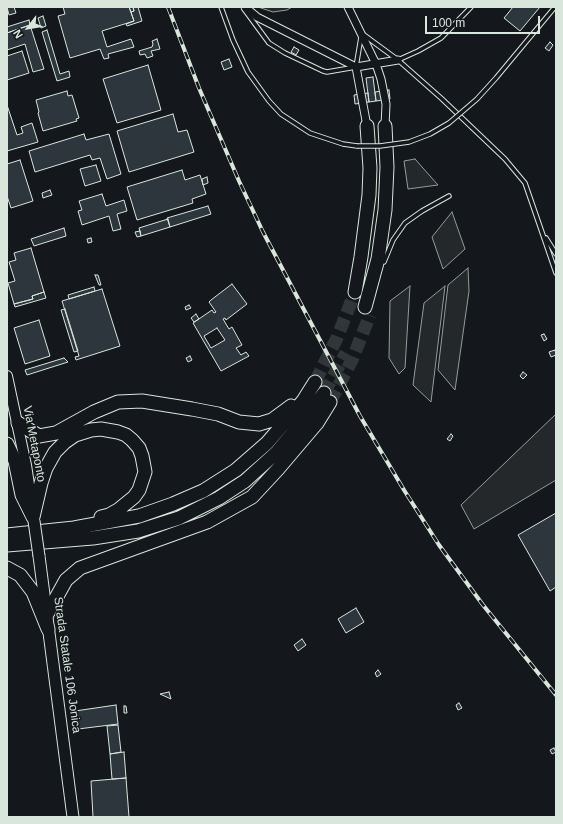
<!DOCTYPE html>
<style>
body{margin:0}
#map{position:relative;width:563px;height:824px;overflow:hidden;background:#14181c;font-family:Helvetica,sans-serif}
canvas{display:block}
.frame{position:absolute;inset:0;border:8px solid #d8e6dc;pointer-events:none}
.north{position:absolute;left:8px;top:8px;width:40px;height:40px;-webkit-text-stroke:3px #14181c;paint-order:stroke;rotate:239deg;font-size:11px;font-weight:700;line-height:16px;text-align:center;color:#d8e6dc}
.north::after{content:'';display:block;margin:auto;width:14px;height:18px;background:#d8e6dc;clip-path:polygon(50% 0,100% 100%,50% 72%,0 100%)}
.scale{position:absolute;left:425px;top:16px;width:115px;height:18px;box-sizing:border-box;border:2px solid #d8e6dc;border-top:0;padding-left:5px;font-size:12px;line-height:14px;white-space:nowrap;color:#d8e6dc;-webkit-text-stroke:3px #14181c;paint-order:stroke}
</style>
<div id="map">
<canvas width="563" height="824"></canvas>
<div class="frame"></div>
<div class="north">N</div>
<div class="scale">100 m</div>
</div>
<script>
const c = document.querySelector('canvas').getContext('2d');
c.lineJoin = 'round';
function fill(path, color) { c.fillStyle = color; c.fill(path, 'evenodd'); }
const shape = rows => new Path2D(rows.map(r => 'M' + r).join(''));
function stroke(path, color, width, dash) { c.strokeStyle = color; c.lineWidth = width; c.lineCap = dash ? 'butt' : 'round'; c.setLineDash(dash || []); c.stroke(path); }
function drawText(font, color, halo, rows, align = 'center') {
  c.font = font + ' Helvetica,sans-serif'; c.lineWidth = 3; c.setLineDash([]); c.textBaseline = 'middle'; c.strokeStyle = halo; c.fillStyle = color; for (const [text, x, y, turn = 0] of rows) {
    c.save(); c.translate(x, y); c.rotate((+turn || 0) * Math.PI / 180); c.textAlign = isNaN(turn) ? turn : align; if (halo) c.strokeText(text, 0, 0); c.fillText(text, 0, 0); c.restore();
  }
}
const parking = shape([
 [258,7,292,7,287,10,273,12,258,7],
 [415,159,438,185,408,189,404,161,415,159],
 [452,212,465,249,443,269,432,237,452,212],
 [468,268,469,291,455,390,438,370,448,285,468,268],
 [410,286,405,368,399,374,389,358,390,301,410,286],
 [445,286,431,402,413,385,424,303,445,286],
 [556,414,556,480,474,529,461,505,556,414]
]);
const building = shape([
 [7,7,14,7,16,13,9,15,7,7],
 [63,7,129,7,134,21,102,31,107,47,131,39,134,47,108,54,109,58,104,59,100,49,70,58,58,16,65,14,63,7],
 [129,7,133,7,134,11,131,12,129,7],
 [133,7,138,7,142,21,127,26,126,24,134,21,131,12,134,11,133,7],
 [513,7,540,7,520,31,504,18,513,7],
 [43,16,46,26,41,28,38,18,43,16],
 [29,20,30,25,7,33,7,27,29,20],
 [30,25,44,69,33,72,25,44,7,50,7,33,30,25],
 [47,30,60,74,69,71,70,77,57,81,42,32,47,30],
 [157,39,160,49,151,51,153,56,147,58,145,54,140,55,139,51,152,47,153,44,152,41,157,39],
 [550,42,553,45,549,51,545,48,550,42],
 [294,47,299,50,296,55,291,52,294,47],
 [22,51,29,73,7,80,7,56,22,51],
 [229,59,232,67,224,70,221,62,229,59],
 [148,65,161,110,117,123,103,79,148,65],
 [373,77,376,101,369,102,366,78,373,77],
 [389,90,390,99,376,101,375,92,389,90],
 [67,91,68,96,72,95,79,118,76,119,77,121,43,131,38,113,39,112,36,100,67,91],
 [368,93,369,102,355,104,354,95,368,93],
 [7,105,17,135,23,133,21,127,32,123,38,142,7,151,7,105],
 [173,114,178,132,187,130,194,152,129,172,117,131,173,114],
 [84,134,86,140,109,134,121,174,107,179,100,158,92,160,90,155,35,172,29,151,84,134],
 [20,160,33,201,11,208,7,196,7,164,20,160],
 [96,165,101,181,85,186,80,169,96,165],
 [182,170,185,180,200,175,206,194,192,199,193,203,137,220,127,187,182,170],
 [207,177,208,183,203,185,202,179,207,177],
 [50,190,52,195,43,198,42,193,50,190],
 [102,194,106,206,124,200,127,211,117,214,121,229,113,231,109,216,82,225,78,211,82,210,79,201,102,194],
 [208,206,211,214,170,227,167,218,208,206],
 [168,219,170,227,141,236,139,228,168,219],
 [64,228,66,236,34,246,31,239,64,228],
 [140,231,141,236,137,237,135,232,140,231],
 [91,238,92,242,88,243,87,239,91,238],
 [31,248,44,292,32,296,33,299,14,304,8,283,15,281,9,262,16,260,14,253,31,248],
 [95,275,98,275,101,285,99,285,95,275],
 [232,284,247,304,226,320,225,318,223,319,229,329,232,327,242,345,236,348,241,355,246,352,249,356,221,371,193,323,212,310,214,313,216,312,209,302,211,300,232,284],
 [217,328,225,340,211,348,204,336,217,328],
 [94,287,95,291,69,299,68,295,94,287],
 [102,289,120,346,76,360,75,357,79,356,62,301,102,289],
 [44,292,46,298,15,307,14,304,33,299,32,296,44,292],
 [189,305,191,308,186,310,185,307,189,305],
 [65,309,78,351,74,352,61,310,65,309],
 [196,314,199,319,194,322,191,318,196,314],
 [39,320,50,356,25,364,14,328,39,320],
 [544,334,547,339,544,341,541,335,544,334],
 [555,350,556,355,551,357,549,352,555,350],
 [190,356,192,360,188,362,186,358,190,356],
 [64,358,68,362,27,375,25,370,64,358],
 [523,372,527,375,523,379,520,376,523,372],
 [451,434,453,436,450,441,447,439,451,434],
 [556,513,556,587,550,591,518,535,556,513],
 [356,608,364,622,346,633,338,619,356,608],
 [302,639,306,645,298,651,294,645,302,639],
 [378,670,381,674,377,677,375,673,378,670],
 [169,692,171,699,160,694,169,692],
 [459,703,462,708,458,710,456,705,459,703],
 [116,705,118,724,78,729,75,711,116,705],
 [124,706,126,706,127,713,124,713,124,706],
 [118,725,121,752,110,754,107,726,118,725],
 [554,748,556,752,552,754,550,750,554,748],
 [124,752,126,778,112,779,110,754,124,752],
 [126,778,129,817,93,817,91,781,126,778]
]);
const highwayTunnel = shape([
 [315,382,337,338,355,292],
 [324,393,346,353],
 [330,402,352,360,370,315]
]);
const lane = shape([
 [221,7,233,40,248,72,269,101,281,114,310,133,343,144,357,146],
 [244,9,269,43,285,53,323,71,327,72,356,67,361,37],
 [364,35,398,60,441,98,505,159,525,183,556,273],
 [398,60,418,51,441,38,471,7],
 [546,238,556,254],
 [384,262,393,240,405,223,422,211,449,196]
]);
const street = shape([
 [245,7,257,17,356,67,398,60],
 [348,7,376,64,381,79,386,104,385,126],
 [356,67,367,126]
]);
const secondary = shape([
 [7,376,26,465,33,511]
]);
const primary = shape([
 [39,556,73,817]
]);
const highway = shape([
 [355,292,361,257,369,195,370,168,367,126],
 [365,307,378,259,385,210,387,167,385,126],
 [18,423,39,436,56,433,94,412,118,402,142,401,192,409,218,414,239,422,259,424,272,420,291,406],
 [7,444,15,461,22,495,33,517],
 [33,517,41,483,46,468,55,452,65,442,75,435,91,430,101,429,118,432,126,435,132,440,139,448,142,456,145,472,139,490,134,497,118,510,109,515,101,517],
 [7,535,74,528,139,516,173,504,203,491,236,470,267,443,303,401,315,382],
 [7,545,93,538,138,531,179,518,219,498,245,481,277,452,307,416,324,393],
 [7,568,20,575,33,592,48,629],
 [46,616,66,580,80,568,207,522,252,497,278,469,317,423,330,402]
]);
const rail = shape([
 [168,7,199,88,239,181,263,232,360,416,404,490,439,545,483,605,556,695]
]);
const laneBridge = shape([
 [357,146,380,146,409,142,430,134,449,123,477,99,496,78,555,7]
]);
const primaryBridge = shape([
 [34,521,39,556]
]);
const streetNames = [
 ["Via Metaponto",34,444,79],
 ["Strada Statale 106 Jonica",67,665,82]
];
fill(parking, '#24282b');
stroke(parking, '#939e99', 1);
fill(building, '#2c363c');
stroke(building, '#d8e6dc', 1);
stroke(highwayTunnel, '#313739', 13, [13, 6]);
stroke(lane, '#d8e6dc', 5.5);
stroke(street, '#d8e6dc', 9);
stroke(secondary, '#d8e6dc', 12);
stroke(primary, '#d8e6dc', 13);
stroke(highway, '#d8e6dc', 15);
stroke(lane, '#14181c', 3.5);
stroke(street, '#14181c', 7);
stroke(secondary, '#14181c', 10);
stroke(primary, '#14181c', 11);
stroke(highway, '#14181c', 13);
stroke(rail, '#d8e6dc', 4);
stroke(rail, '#14181c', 2.5, [8]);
stroke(laneBridge, '#d8e6dc', 5.5, []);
stroke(primaryBridge, '#d8e6dc', 13, []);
stroke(laneBridge, '#14181c', 3.5);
stroke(primaryBridge, '#14181c', 11);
drawText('12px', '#d8e6dc', '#14181c', streetNames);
</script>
